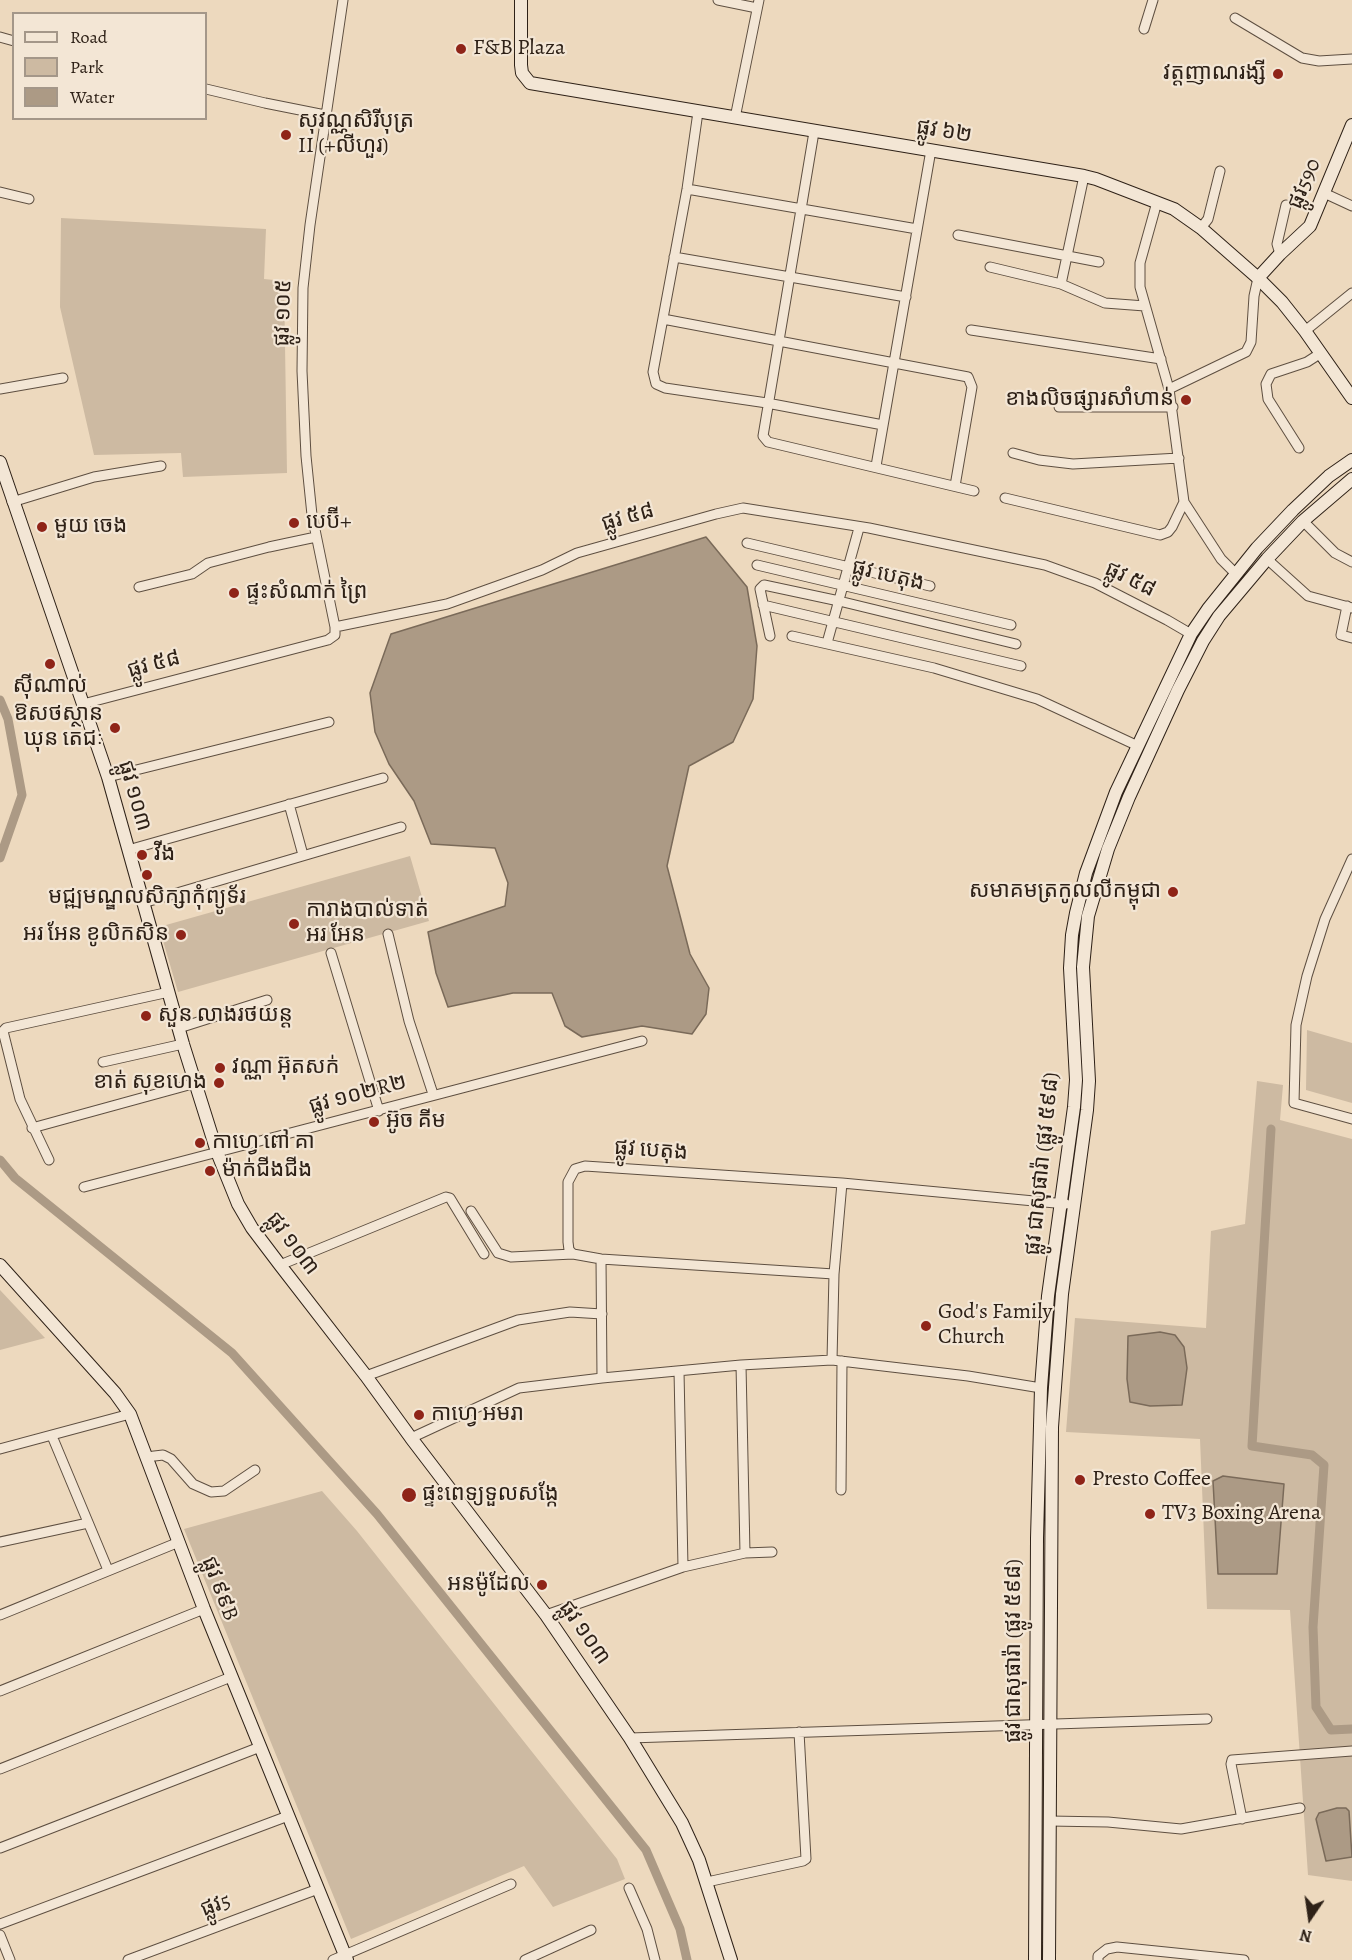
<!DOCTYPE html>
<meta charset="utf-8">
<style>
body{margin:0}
#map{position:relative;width:1352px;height:1960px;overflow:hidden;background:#edd9be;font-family:Alegreya,serif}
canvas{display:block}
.legend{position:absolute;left:12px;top:12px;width:195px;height:108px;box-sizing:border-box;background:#f3e6d5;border:2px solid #a49789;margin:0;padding:8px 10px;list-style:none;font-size:18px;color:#2e2117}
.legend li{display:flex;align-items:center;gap:12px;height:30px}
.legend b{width:30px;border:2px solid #a49789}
.north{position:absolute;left:1280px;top:1888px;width:60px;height:60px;-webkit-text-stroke:4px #f3e6d5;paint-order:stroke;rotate:193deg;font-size:16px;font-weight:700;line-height:24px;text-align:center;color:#2e2117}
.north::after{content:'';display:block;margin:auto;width:21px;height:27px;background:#2e2117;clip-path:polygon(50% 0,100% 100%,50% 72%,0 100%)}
</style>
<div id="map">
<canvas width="1352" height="1960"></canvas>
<ul class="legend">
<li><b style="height:8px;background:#f3e6d5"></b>Road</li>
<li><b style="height:16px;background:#cdbaa2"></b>Park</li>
<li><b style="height:16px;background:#ac9a85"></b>Water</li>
</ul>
<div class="north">N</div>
</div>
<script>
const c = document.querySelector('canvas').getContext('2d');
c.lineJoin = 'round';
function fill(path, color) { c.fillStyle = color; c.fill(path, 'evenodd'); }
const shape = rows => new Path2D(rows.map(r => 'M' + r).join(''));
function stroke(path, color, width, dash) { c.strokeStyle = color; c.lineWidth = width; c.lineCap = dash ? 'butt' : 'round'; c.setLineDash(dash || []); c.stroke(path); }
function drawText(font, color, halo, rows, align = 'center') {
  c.font = font + ' Alegreya,"Noto Sans Khmer",serif'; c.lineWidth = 4.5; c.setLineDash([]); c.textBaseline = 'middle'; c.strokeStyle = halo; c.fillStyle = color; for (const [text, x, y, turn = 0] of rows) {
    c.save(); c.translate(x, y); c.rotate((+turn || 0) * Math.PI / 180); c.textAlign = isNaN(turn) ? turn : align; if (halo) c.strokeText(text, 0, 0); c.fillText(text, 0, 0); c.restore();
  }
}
const green = shape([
 [61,218,266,229,264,279,284,281,287,473,183,477,181,453,94,455,60,307],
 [410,856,429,921,178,992,159,927],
 [1307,1030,1352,1043,1352,1103,1306,1090],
 [1257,1081,1283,1085,1280,1120,1352,1139,1352,1881,1308,1875,1290,1610,1207,1609,1200,1439,1066,1432,1075,1318,1206,1328,1211,1231,1245,1224],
 [0,1290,45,1338,0,1350],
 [322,1491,357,1531,617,1859,625,1879,553,1907,524,1866,351,1939,184,1529]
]);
const water = shape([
 [706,537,747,587,757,646,753,699,733,742,689,766,667,866,690,954,709,988,706,1014,692,1034,642,1026,582,1037,565,1026,552,993,513,993,448,1007,436,973,428,932,505,906,508,883,495,848,431,844,414,801,389,764,375,732,370,693,391,634,706,537],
 [1160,1332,1175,1335,1184,1347,1187,1368,1182,1405,1150,1406,1130,1402,1127,1379,1128,1336,1160,1332],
 [1223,1476,1284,1484,1277,1574,1218,1574,1213,1481,1223,1476],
 [1337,1808,1346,1808,1349,1811,1352,1857,1326,1861,1316,1819,1319,1813,1337,1808]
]);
const canal = shape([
 [0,700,8,719,22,795,0,858],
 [1271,1129,1252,1446,1312,1455,1324,1465,1313,1627,1316,1707,1331,1730,1352,1729],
 [0,1160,15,1178,232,1353,377,1514,646,1850,680,1929,687,1960]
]);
const street = shape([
 [718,0,757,8],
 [1235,18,1302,58,1319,61,1352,59],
 [1144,29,1153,0],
 [0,37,14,41],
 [206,89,265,103,325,115],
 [698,112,687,189,653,372,656,384,665,388,767,403,883,425],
 [735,118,759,0],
 [814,132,763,436,768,442,974,491],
 [687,189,917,229],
 [0,192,29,199],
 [1324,193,1352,206],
 [1157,202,1140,263,1140,287,1169,389,1184,502,1221,559,1235,573],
 [1201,228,1208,219,1220,171],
 [958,235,1099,262],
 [1280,254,1277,244,1286,205],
 [674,257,906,297],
 [990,267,1061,284,1105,303,1145,306],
 [1061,284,1084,176],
 [663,319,968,377,972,387,955,486],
 [971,330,1161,359],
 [1305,331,1352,293],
 [0,389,63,378],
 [1169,389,1246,352,1251,342,1254,296,1258,278],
 [1059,407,1173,407],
 [1299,448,1268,399,1266,384,1271,374,1307,362,1321,353],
 [1013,453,1039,460,1073,464,1179,458],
 [876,466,931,150],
 [1005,498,1160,535,1168,532,1172,527,1184,502],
 [12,502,94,477,161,466],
 [1303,521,1335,553,1352,562],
 [747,543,930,586],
 [1267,559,1308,596,1352,608],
 [757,565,1011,625],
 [139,587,192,574,208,563,269,547,316,537],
 [763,605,1021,666],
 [1347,606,1341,635,1352,638],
 [335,627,447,604,542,570,577,553,716,514,743,508,869,528,1045,565,1095,583,1167,620,1191,634],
 [770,636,760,589,764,585,839,601,1016,644],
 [792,636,934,668,1037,699,1138,746],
 [827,643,859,528],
 [83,704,328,640,335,635,335,627,312,515,306,456,302,371,303,288,310,225,343,0],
 [108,777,329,722],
 [289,804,303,855],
 [128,850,383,778],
 [1352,859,1325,919,1307,976,1296,1025,1294,1103,1352,1119],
 [143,903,401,827],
 [388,934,409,1021,433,1094],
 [331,953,379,1111],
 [179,1028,267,1000],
 [103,1062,183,1044],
 [32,1128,196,1083],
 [49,1160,20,1099,3,1031,6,1028,169,992],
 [84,1187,642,1041],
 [471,1211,498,1253,511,1257,573,1254,601,1259,834,1274],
 [573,1254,569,1250,568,1242,568,1182,575,1169,585,1166,842,1183,1066,1204],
 [601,1259,602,1378],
 [280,1265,446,1197,450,1198,484,1254],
 [832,1360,834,1274,842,1183],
 [741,1365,745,1553],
 [679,1371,683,1567],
 [366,1376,518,1320,570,1312,602,1314],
 [52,1436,108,1570],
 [411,1438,519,1388,602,1378,741,1365,832,1360,968,1376,1041,1388],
 [0,1449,130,1414],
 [146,1457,163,1455,171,1459,193,1484,211,1492,224,1491,255,1470],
 [841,1490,842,1361],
 [0,1542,88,1523],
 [0,1615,179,1542],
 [546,1615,683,1567,745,1553,772,1552],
 [0,1691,204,1609],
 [630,1738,1207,1719],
 [0,1769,231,1677],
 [1242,1819,1231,1764,1232,1760,1352,1751],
 [1049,1821,1108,1822,1181,1829,1300,1808],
 [0,1848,260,1747],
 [707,1882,803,1861,806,1859,799,1732],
 [629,1888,647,1929,655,1960],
 [0,1924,288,1816],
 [0,1935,10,1960],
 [128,1960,318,1889],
 [333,1960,511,1884],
 [525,1960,591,1930],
 [1098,1960,1098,1956,1107,1949,1117,1947,1244,1960]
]);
const secondary = shape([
 [521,0,521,65,522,73,530,83,1084,176,1096,179,1174,209,1201,228,1258,278,1282,302,1305,331,1352,398],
 [1258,278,1280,254,1310,226,1352,125],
 [0,462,108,777,183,1044,217,1152,238,1204,252,1228,280,1265,366,1376,411,1438,546,1615,630,1738,682,1823,699,1860,731,1960],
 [0,1265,115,1393,130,1414,204,1609,347,1960],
 [1035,1960,1037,1538,1041,1388,1048,1296,1074,1107,1076,1080,1070,968,1072,935,1076,913,1086,873,1116,792,1191,634,1208,609,1257,548,1293,510,1329,476,1352,460],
 [1049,1960,1052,1427,1062,1294,1087,1110,1089,1081,1083,967,1088,916,1108,849,1129,797,1178,690,1203,641,1219,616,1267,559,1303,521,1352,479]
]);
const markers = [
 [461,49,6,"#8f2418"],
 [1278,74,6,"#8f2418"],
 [286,135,6,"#8f2418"],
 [1186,400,6,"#8f2418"],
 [294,523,6,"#8f2418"],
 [42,527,6,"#8f2418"],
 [234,593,6,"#8f2418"],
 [50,664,6,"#8f2418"],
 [115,728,6,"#8f2418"],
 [142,855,6,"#8f2418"],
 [147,875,6,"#8f2418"],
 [1173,892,6,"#8f2418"],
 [294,924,6,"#8f2418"],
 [181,935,6,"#8f2418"],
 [146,1016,6,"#8f2418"],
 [220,1068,6,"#8f2418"],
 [219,1083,6,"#8f2418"],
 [374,1122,6,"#8f2418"],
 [200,1143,6,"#8f2418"],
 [210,1171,6,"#8f2418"],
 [926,1326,6,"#8f2418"],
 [419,1415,6,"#8f2418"],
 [1080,1480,6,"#8f2418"],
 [409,1495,8,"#8f2418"],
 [1150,1514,6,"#8f2418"],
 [542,1585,6,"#8f2418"]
];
const poiNames = [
 ["F&B Plaza",473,49],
 ["វត្តញាណរង្សី",1266,74,"right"],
 ["សុវណ្ណសិរីបុត្រ",298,122],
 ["II (+លីហួរ)",298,147],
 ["ខាងលិចផ្សារសាំហាន់",1174,400,"right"],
 ["បេប៊ី+",306,523],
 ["មួយ ចេង",54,527],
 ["ផ្ទះសំណាក់ ព្រៃ",246,593],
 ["ស៊ីណាល់",50,687,"center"],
 ["ឱសថស្ថាន",103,715,"right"],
 ["ឃុន តេជៈ",103,740,"right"],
 ["វីង",154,855],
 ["សមាគមត្រកូលលីកម្ពុជា",1161,892,"right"],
 ["មជ្ឍមណ្ឌលសិក្សាកុំព្យូទ័រ",147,898,"center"],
 ["ការាងបាល់ទាត់",306,911],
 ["អរ អែន",306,936],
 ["អរ អែន ខូលិកសិន",169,935,"right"],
 ["សួន លាងរថយន្ត",158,1016],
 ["វណ្ណា អ៊ុតសក់",232,1068],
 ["ខាត់ សុខហេង",207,1083,"right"],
 ["អ៊ូច គីម",386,1122],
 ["កាហ្វេ ពៅ គា",212,1143],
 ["ម៉ាក់ជីងជីង",222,1171],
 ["God's Family",938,1313],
 ["Church",938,1338],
 ["កាហ្វេ អមរា",431,1415],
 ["Presto Coffee",1092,1480],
 ["ផ្ទះពេទ្យទួលសង្កែ",422,1495],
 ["TV3 Boxing Arena",1162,1514],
 ["អនម៉ូដែល",530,1585,"right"]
];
const streetNames = [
 ["ផ្លូវ ៦២",944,132,9],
 ["ផ្លូវ590",1305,184,-67],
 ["ផ្លូវ ១០៥",284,313,-88],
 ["ផ្លូវ ៥៨",628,518,-16],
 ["ផ្លូវ បេតុង",888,576,13],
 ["ផ្លូវ ៥៨",1130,580,26],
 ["ផ្លូវ ៥៨",154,665,-15],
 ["ផ្លូវ ១០៣",134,796,74],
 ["ផ្លូវ ១០២R២",358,1095,-15],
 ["ផ្លូវ បេតុង",651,1151,4],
 ["ផ្លូវ ជាសុផារ៉ា (ផ្លូវ ៥៩៨)",1043,1164,-84],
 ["ផ្លូវ ១០៣",292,1244,53],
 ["ផ្លូវ ៩៩B",219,1589,69],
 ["ផ្លូវ ១០៣",584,1633,55],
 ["ផ្លូវ ជាសុផារ៉ា (ផ្លូវ ៥៩៨)",1015,1651,-90],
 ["ផ្លូវ5",216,1906,-20]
];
fill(green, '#cdbaa2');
fill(water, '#ac9a85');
stroke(water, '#7a6a59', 1.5);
stroke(canal, '#ac9a85', 9);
stroke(street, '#5e4f41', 11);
stroke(secondary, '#2e2117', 14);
stroke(street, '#f3e6d5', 9);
stroke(secondary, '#f3e6d5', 12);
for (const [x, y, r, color] of markers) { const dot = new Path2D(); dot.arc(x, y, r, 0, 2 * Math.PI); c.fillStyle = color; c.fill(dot); stroke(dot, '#f3e6d5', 2); }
drawText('22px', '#2e2117', '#f3e6d5', poiNames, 'left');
drawText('22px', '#2e2117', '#f3e6d5', streetNames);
</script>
